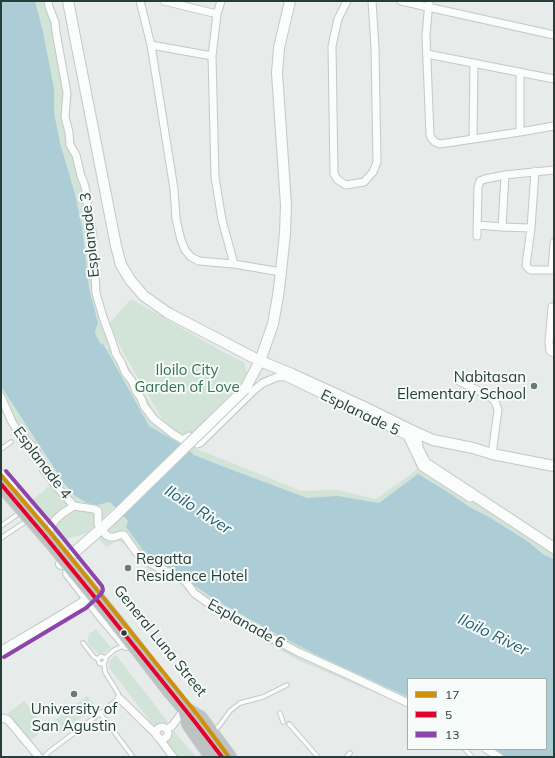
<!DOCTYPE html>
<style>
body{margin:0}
#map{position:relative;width:555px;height:758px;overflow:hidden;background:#e7ebe9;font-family:Mulish,sans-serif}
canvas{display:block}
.frame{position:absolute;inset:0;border:2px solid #263e39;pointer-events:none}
.legend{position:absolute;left:407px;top:678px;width:140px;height:72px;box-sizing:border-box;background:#f6faf8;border:1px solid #a3afac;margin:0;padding:5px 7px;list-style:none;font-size:12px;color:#263e39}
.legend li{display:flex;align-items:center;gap:8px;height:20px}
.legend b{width:20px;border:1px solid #a3afac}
</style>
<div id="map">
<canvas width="555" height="758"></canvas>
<div class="frame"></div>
<ul class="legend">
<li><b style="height:5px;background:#cd910b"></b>17</li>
<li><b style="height:5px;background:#e4002b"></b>5</li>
<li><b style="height:5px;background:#8e44ad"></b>13</li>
</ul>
</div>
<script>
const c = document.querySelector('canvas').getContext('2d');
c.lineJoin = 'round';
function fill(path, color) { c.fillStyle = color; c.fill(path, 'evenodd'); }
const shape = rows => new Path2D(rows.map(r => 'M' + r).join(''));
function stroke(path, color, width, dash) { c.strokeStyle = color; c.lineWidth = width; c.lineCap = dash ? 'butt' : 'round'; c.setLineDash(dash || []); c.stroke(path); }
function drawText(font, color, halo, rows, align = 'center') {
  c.font = font + ' Mulish,sans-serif'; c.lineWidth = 4; c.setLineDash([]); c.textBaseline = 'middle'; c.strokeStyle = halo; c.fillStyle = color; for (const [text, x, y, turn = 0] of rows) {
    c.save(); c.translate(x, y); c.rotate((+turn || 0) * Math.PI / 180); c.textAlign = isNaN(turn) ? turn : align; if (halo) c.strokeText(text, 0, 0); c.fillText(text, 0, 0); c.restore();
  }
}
const green = shape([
 [32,1,52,1,58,21,68,117,72,131,75,144,80,157,89,189,96,232,99,270,98,290,109,324,131,299,225,353,244,362,247,372,244,380,194,431,190,434,185,439,180,443,200,450,301,491,337,490,376,499,417,470,405,438,285,380,273,381,262,389,204,446,199,441,261,378,278,373,406,434,423,466,554,551,554,566,453,548,161,450,104,350,108,347,100,343,96,335,95,331,98,323,93,322],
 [110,325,125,356,168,429,154,410,128,366,117,346],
 [1,379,49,462,63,482,110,502,114,505,114,507,87,533,67,539,56,535,47,526,49,524,29,502,32,500,46,489,49,484,48,480,12,430,1,410],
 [123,515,128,521,127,524,408,691,408,707,298,660,242,629,192,595,183,586,173,578,170,578,159,571,150,571,123,543,117,540,107,547,102,543,99,539],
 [96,629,111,648,104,653,99,654,97,653,88,643,88,639,89,634],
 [116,655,168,722,166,723,160,723,154,726,109,668,110,660],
 [87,696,95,706,61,733,53,722],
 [24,701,46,728,29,742,7,714],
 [174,731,196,757,178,757,166,742,171,738,173,732]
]);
const water = shape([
 [1,1,35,1,43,32,54,89,54,113,60,143,75,194,82,227,89,288,98,323,95,331,96,335,100,343,104,345,149,426,179,443,188,450,194,455,227,468,307,498,337,496,379,503,418,474,446,491,471,508,489,517,527,541,544,555,554,559,554,757,506,757,493,749,546,749,546,679,408,679,408,697,317,655,284,638,217,601,165,565,150,556,143,550,126,527,128,521,110,502,97,505,87,503,75,496,63,482,1,386]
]);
const lane = shape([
 [1,449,11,442],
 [1,526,18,514],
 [1,538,25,522],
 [83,643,94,657,98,659],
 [104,663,101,664,99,663,98,659,101,656,105,658],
 [100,713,133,757],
 [280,713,283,722],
 [289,724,318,757],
 [214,731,219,726,230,711,240,703,263,697,287,685],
 [465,749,472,757],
 [44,757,50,751,102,712,119,698,118,693,105,672,104,663,106,660,105,658,114,650,125,645],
 [346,757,350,753]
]);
const street = shape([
 [48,1,49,7,55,22,56,32,67,93,65,117,69,132,70,145,76,155,81,176,84,183,87,196,87,203,93,236,92,245,95,275,96,293,103,317,114,347,116,354,121,362,125,372,132,381,136,391,141,398,144,406,154,419,173,434,183,440,189,436,197,444,200,443,254,390,263,383,277,377,286,377,407,436,422,467,470,498],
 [140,1,151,45,174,189,176,219,181,240,185,250,191,257,199,261,234,264,281,272],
 [164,1,217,14],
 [221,1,217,14,212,56,215,177,222,220,234,264],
 [347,1,338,19,332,46,334,174,338,180,346,185,364,182,373,172,377,162,375,48,372,1],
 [401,1,554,35],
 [429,1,426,36,430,135,432,139,435,142,440,144,520,132,554,126],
 [151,45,212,56],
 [427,54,554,79],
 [520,132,520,72],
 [473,139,474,63],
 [535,171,531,228,526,265,528,268,531,270,554,270],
 [505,175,502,227,531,228],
 [477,225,502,227],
 [477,236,478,187,480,181,485,179,505,175,554,170],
 [552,270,554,243],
 [552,307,549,342,550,351,554,353],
 [459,381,485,394,493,399,496,404,498,410,492,454],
 [1,397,12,422,17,430,33,447,37,453,43,469,57,487,74,506],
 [49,531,55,520,63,513,74,506,94,509,98,511,98,524,101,529,106,535,110,537,114,537,120,535,124,535,136,552,146,561,180,578,186,582,194,593,212,606,298,652,351,676,408,703],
 [119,698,157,735,173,757],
 [1,719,4,718,8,720,39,757],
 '156 733a6 6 0 1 1 12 0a6 6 0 1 1-12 0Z',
 [167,729,172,726,181,714],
 [486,749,499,757]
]);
const secondary = shape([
 [68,1,116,246,121,265,131,281,144,296,168,313,260,361,292,374,362,406,415,432,433,440,473,448,492,454,554,466],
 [245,389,260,361,273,324,278,296,281,272,285,233,286,205,277,73,279,48,290,1],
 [415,432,418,449,425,463,554,548],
 [1,475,12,487],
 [61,564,101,529,116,515],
 [68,573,102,617,126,645],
 [1,652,52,622,83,603,93,595]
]);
const highway = shape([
 [170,691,185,709,200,718,229,757],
 [185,709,189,724,212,757]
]);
const secondaryBridge = shape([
 [116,515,245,389]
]);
const highwayBridge = shape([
 [1,484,52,543,115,620,170,691]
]);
const bus1 = shape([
 [1,475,49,531,98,591,200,718,229,757]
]);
const bus2 = shape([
 [1,484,44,535,93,595,195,722,222,757]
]);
const bus3 = shape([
 [4,657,86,608,101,594,103,590,102,586,54,527,6,471]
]);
const markers = [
 [534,386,4,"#6a7b77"],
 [128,568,4,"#6a7b77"],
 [124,633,3.5,"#263e39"],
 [74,694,4,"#6a7b77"]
];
const streetNames = [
 ["Esplanade 3",90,235,-96],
 ["Esplanade 5",360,413,26],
 ["Esplanade 4",42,463,53],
 ["Esplanade 6",246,624,29],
 ["General Luna Street",160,641,51]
];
const parkNames = [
 ["Iloilo City",187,370],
 ["Garden of Love",187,387]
];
const poiNames = [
 ["Nabitasan",526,377],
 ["Elementary School",526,394],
 ["Regatta",136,559,"left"],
 ["Residence Hotel",136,576,"left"],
 ["University of",74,709,"center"],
 ["San Agustin",74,726,"center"]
];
const waterNames = [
 ["Iloilo River",198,510,33],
 ["Iloilo River",493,635,26]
];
fill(green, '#d2e3d8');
fill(water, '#accdd5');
stroke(lane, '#c4c8c6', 5.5);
stroke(street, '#c4c8c6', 9);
stroke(secondary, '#c3c9c7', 12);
stroke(highway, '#c3cac8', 16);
stroke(lane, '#fbfcfc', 3.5);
stroke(street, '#fbfcfc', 7);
stroke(secondary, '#fbfcfc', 10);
stroke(highway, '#bcc3c2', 14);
stroke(secondaryBridge, '#c3c9c7', 12, []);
stroke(highwayBridge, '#c3cac8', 16, []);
stroke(secondaryBridge, '#fbfcfc', 10);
stroke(highwayBridge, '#bcc3c2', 14);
stroke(bus1, '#cd910b', 4);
stroke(bus2, '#e4002b', 4);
stroke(bus3, '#8e44ad', 4);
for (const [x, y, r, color] of markers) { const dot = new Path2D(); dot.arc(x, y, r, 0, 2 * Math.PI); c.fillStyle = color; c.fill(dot); stroke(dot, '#f6faf8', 1.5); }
drawText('15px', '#263e39', '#f6faf8', streetNames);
drawText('15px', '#337250', '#f6faf8', parkNames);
drawText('15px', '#263e39', '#f6faf8', poiNames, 'right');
drawText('italic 16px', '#246275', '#f6faf8', waterNames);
</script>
